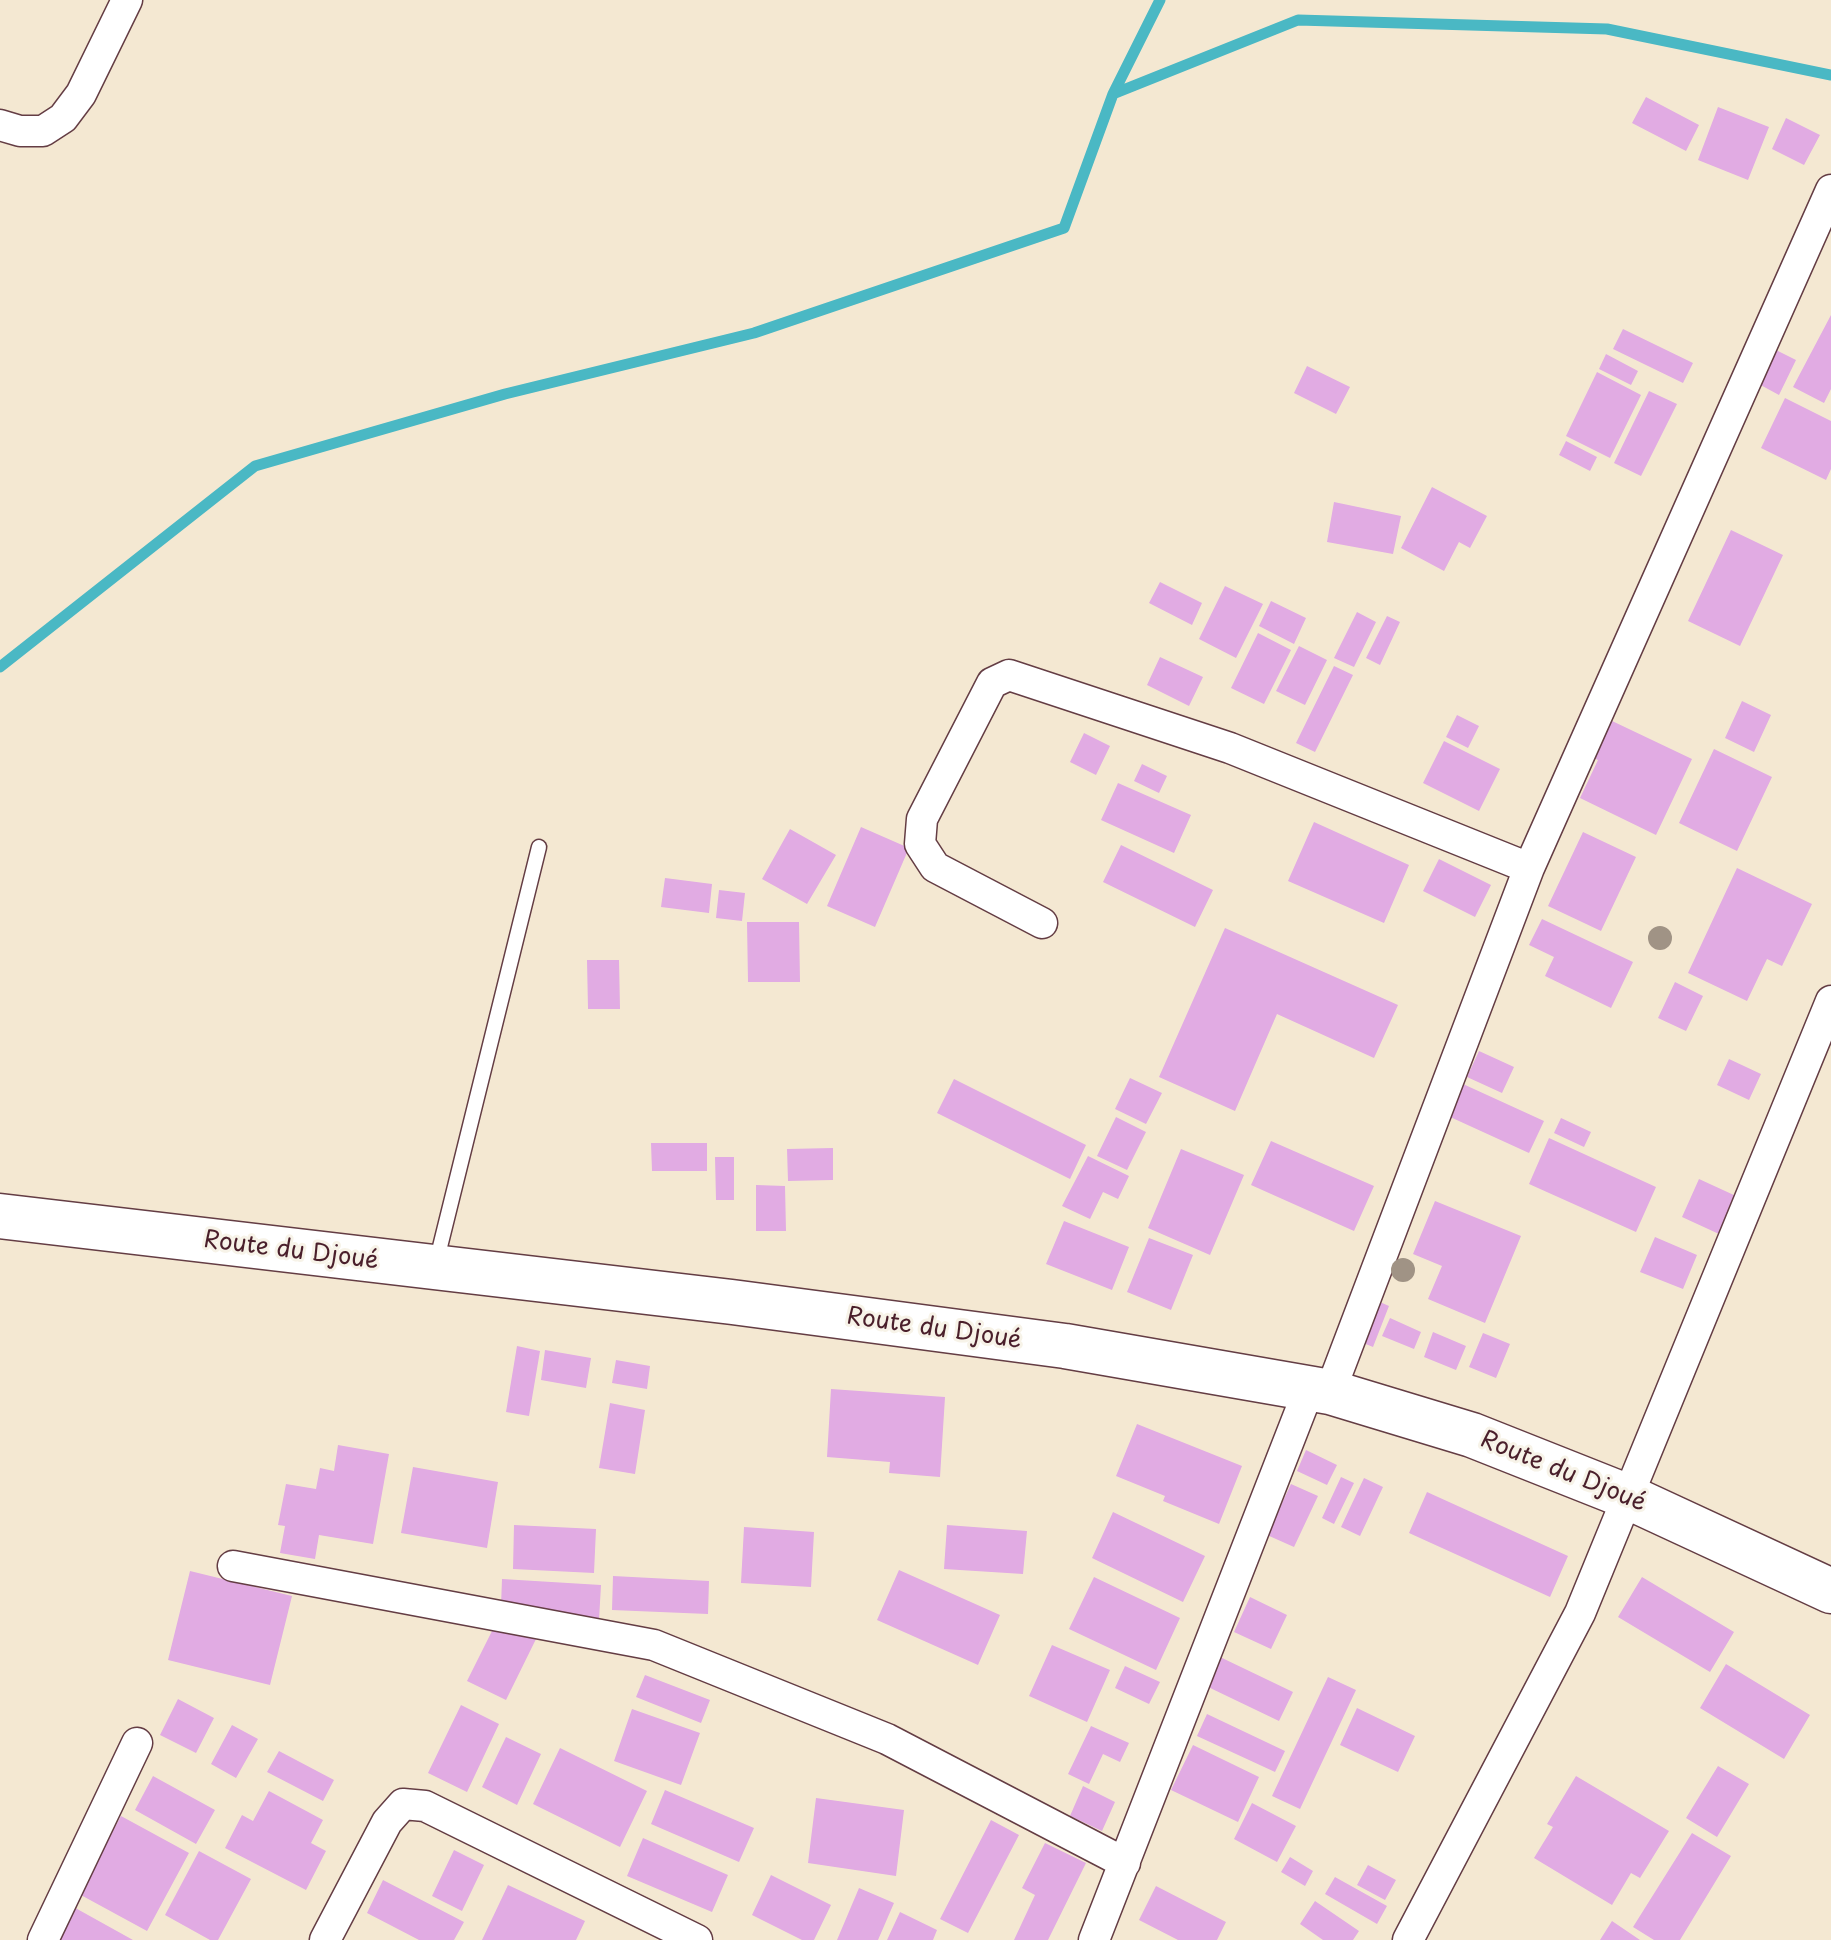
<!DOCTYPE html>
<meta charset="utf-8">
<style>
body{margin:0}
canvas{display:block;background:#f4e8d2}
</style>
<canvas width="1831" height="1940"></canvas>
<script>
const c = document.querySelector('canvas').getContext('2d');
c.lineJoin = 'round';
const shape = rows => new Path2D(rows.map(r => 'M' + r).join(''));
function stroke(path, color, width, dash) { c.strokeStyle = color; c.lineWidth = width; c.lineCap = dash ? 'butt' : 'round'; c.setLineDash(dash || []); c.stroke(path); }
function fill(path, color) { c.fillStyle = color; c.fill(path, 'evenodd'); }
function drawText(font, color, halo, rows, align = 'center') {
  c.font = font + ' "Playpen Sans",sans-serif'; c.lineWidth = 6; c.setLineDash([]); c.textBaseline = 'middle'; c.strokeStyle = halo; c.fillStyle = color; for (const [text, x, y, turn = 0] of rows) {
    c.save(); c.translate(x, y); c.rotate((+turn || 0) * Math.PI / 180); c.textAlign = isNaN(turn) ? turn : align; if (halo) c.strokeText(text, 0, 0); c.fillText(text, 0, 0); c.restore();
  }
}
const stream = shape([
 [1113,94,1298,20,1607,29,1831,75],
 [0,667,255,466,505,394,754,333,1064,228,1113,94,1160,0]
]);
const building = shape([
 [1646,97,1699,125,1686,151,1632,123],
 [1718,107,1769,127,1748,180,1698,160],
 [1786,118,1820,135,1804,165,1772,149],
 [1831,315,1831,389,1824,403,1793,387],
 [1623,329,1693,363,1683,383,1613,349],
 [1772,348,1796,360,1779,395,1755,382],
 [1606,354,1638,371,1631,385,1599,369],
 [1307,366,1350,387,1336,414,1294,393],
 [1597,372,1641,395,1610,458,1566,436],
 [1649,391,1677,404,1641,476,1614,463],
 [1785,398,1831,421,1831,469,1826,480,1761,448],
 [1566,441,1597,457,1590,471,1559,455],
 [1432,487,1487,516,1470,548,1459,542,1444,571,1401,548],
 [1334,502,1401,516,1393,554,1327,542],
 [1731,530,1783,555,1740,646,1688,621],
 [1160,582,1202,603,1192,625,1149,603],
 [1225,586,1263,604,1236,658,1199,639],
 [1271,601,1306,618,1294,644,1259,626],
 [1357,612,1376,622,1354,667,1334,658],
 [1387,616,1400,622,1380,665,1366,658],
 [1258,633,1291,650,1264,704,1231,688],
 [1299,646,1327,660,1305,705,1276,691],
 [1160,657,1203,677,1189,706,1147,685],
 [1334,666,1353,675,1315,752,1296,743],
 [1742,701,1771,715,1754,752,1725,738],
 [1457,715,1479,726,1468,748,1446,737],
 [1610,720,1692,759,1656,835,1580,798,1598,760,1592,757],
 [1084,733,1110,746,1096,775,1070,762],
 [1444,741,1500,769,1479,811,1423,783],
 [1714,749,1772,777,1737,851,1679,823],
 [1142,764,1167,776,1159,793,1134,781],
 [1118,783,1191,815,1174,853,1101,820],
 [1314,822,1409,865,1384,923,1288,881],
 [861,827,909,848,875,927,827,906],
 [790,829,836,855,807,904,762,879],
 [1583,832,1636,857,1601,931,1548,906],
 [1121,845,1213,890,1195,927,1103,882],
 [1439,859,1491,885,1475,917,1423,891],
 [1737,868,1812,904,1782,966,1767,959,1747,1001,1688,973],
 [665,878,712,884,709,913,661,907],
 [719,890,745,893,742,921,716,918],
 [1542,919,1633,962,1611,1008,1545,976,1554,957,1529,945],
 [747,922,799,922,800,982,748,982],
 [1225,928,1398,1005,1374,1058,1277,1014,1235,1111,1159,1077],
 [587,960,619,960,620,1009,588,1009],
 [1675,982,1703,996,1686,1031,1658,1018],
 [1479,1051,1514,1067,1502,1093,1467,1077],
 [1729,1059,1761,1074,1749,1100,1717,1085],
 [1130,1078,1162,1093,1146,1124,1115,1109],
 [954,1079,1086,1145,1070,1179,937,1113],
 [1463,1084,1544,1121,1529,1153,1448,1116],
 [1116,1117,1146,1132,1127,1170,1097,1156],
 [1561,1118,1591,1132,1584,1147,1554,1133],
 [1549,1138,1656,1187,1636,1232,1529,1184],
 [1271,1141,1374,1186,1354,1231,1251,1185],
 [651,1143,707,1143,707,1171,652,1171],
 [833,1148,833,1180,788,1181,787,1149],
 [1181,1149,1244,1175,1210,1255,1148,1228],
 [1088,1156,1129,1176,1118,1199,1103,1192,1090,1219,1062,1206],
 [715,1157,734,1157,734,1200,716,1200],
 [1699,1179,1736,1196,1719,1234,1682,1217],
 [756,1185,785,1186,786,1231,756,1231],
 [1435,1201,1521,1236,1485,1323,1428,1299,1442,1266,1413,1254],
 [1064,1221,1129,1247,1112,1290,1046,1264],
 [1655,1237,1697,1255,1683,1289,1640,1272],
 [1149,1238,1193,1255,1171,1310,1127,1292],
 [1373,1299,1389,1306,1373,1347,1356,1340],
 [1390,1318,1421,1332,1414,1349,1382,1336],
 [1433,1332,1466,1346,1456,1370,1424,1357],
 [1483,1333,1510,1344,1496,1378,1469,1367],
 [517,1346,540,1351,529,1416,506,1412],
 [545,1350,591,1358,586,1388,541,1380],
 [616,1360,650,1366,647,1389,612,1383],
 [831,1389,945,1397,940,1477,889,1473,890,1462,827,1457],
 [610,1403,645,1410,635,1474,599,1468],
 [1137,1424,1242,1466,1219,1524,1163,1501,1165,1496,1116,1476],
 [338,1445,389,1454,373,1544,319,1535,315,1559,280,1553,285,1526,278,1525,286,1484,316,1489,320,1468,334,1471],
 [1306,1450,1337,1465,1327,1485,1297,1471],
 [413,1467,498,1482,487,1548,401,1533],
 [1341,1477,1354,1483,1334,1524,1322,1518],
 [1364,1478,1383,1487,1360,1536,1341,1527],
 [1291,1484,1318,1496,1294,1547,1267,1535],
 [1427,1492,1568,1556,1550,1597,1409,1533],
 [1113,1512,1205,1556,1183,1602,1092,1558],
 [514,1525,596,1529,594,1573,513,1569],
 [947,1525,1027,1531,1023,1574,944,1569],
 [744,1527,814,1532,811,1587,741,1583],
 [899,1570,1000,1615,978,1665,877,1620],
 [190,1571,292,1596,270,1685,168,1660],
 [613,1576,709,1581,708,1614,612,1610],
 [1094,1577,1180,1618,1156,1670,1069,1629],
 [1642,1577,1734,1632,1710,1672,1618,1617],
 [502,1579,601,1585,599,1620,501,1606],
 [1250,1597,1287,1615,1271,1649,1234,1632],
 [498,1619,537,1637,506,1700,467,1681],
 [1052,1645,1110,1670,1087,1722,1029,1696],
 [1220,1657,1293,1692,1279,1721,1206,1686],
 [1726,1664,1810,1715,1784,1759,1700,1708],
 [1125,1666,1160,1682,1149,1704,1115,1688],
 [645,1675,710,1700,701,1723,636,1697],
 [1328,1677,1356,1690,1300,1809,1272,1796],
 [178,1699,214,1718,196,1753,160,1735],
 [461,1705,499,1724,467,1792,428,1773],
 [1357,1708,1415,1736,1398,1772,1340,1745],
 [632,1709,700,1733,681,1785,614,1761],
 [1207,1714,1285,1751,1275,1772,1197,1736],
 [232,1725,258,1739,236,1778,211,1764],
 [1091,1726,1129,1743,1120,1762,1103,1754,1089,1784,1068,1774],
 [506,1737,541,1754,517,1805,482,1787],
 [1193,1745,1259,1777,1238,1822,1171,1790],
 [560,1748,647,1791,620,1847,533,1804],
 [279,1751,334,1780,323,1801,267,1772],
 [1718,1766,1749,1784,1717,1837,1686,1818],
 [153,1776,215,1810,196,1844,135,1810],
 [1576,1776,1669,1831,1640,1878,1631,1873,1612,1905,1534,1858,1553,1827,1547,1824],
 [1083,1786,1115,1802,1102,1831,1070,1816],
 [665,1790,754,1828,739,1862,651,1824],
 [269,1791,323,1820,311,1843,326,1851,306,1890,225,1848,242,1815,253,1821],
 [816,1798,904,1810,896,1876,808,1863],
 [1252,1803,1296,1826,1277,1862,1234,1839],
 [121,1816,189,1853,147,1931,79,1894],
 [991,1820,1019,1835,968,1933,940,1919],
 [1692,1833,1731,1856,1680,1940,1654,1940,1633,1927],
 [643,1838,728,1875,712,1912,627,1876],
 [1045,1843,1086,1863,1048,1940,1014,1940,1035,1895,1022,1888],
 [454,1850,484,1865,462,1911,432,1896],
 [199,1851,251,1879,218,1940,210,1940,165,1915],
 [1290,1857,1313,1871,1305,1886,1281,1872],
 [1368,1865,1396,1880,1385,1900,1357,1885],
 [771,1875,831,1905,814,1940,802,1940,752,1915],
 [1335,1877,1387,1906,1377,1924,1325,1894],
 [383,1880,464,1922,454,1940,419,1940,367,1913],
 [508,1885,585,1921,576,1940,482,1940],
 [1156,1886,1226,1922,1217,1940,1178,1940,1139,1920],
 [859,1888,894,1903,878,1940,837,1940],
 [1315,1901,1359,1931,1353,1940,1323,1940,1300,1924],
 [70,1905,133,1940,51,1940],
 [900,1912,937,1930,933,1940,887,1940],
 [1612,1921,1640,1940,1600,1940]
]);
const lane = shape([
 [436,1263,539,847]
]);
const street = shape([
 [0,125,20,131,43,131,63,118,81,94,127,0],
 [1042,923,935,867,920,844,922,819,992,683,1009,675,1230,748,1529,868],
 [1330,1392,1529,868,1831,190],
 [233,1566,654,1645,887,1739,1125,1863],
 [43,1940,137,1743],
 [325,1940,387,1822,403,1804,425,1806,697,1940],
 [1094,1940,1309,1389],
 [1408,1940,1580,1613,1831,1001]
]);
const primary = shape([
 [0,1216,732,1302,1065,1346,1330,1392,1472,1435,1626,1496,1831,1591]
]);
const trees = [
 [1660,938],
 [1403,1270]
];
const streetNames = [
 ["Route du Djoué",291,1251,7],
 ["Route du Djoué",934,1329,8],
 ["Route du Djoué",1563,1472,22]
];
stroke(stream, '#4ab8c4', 11);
fill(building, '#e1abe3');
stroke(lane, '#643d44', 17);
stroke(street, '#643d44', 33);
stroke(primary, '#643d44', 47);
stroke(lane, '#fff', 14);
stroke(street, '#fff', 30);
stroke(primary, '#fff', 44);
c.fillStyle = '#a09385';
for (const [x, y] of trees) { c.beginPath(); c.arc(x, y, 12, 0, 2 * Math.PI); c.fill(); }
drawText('24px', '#4a1f2b', '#f7f3e8', streetNames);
</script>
